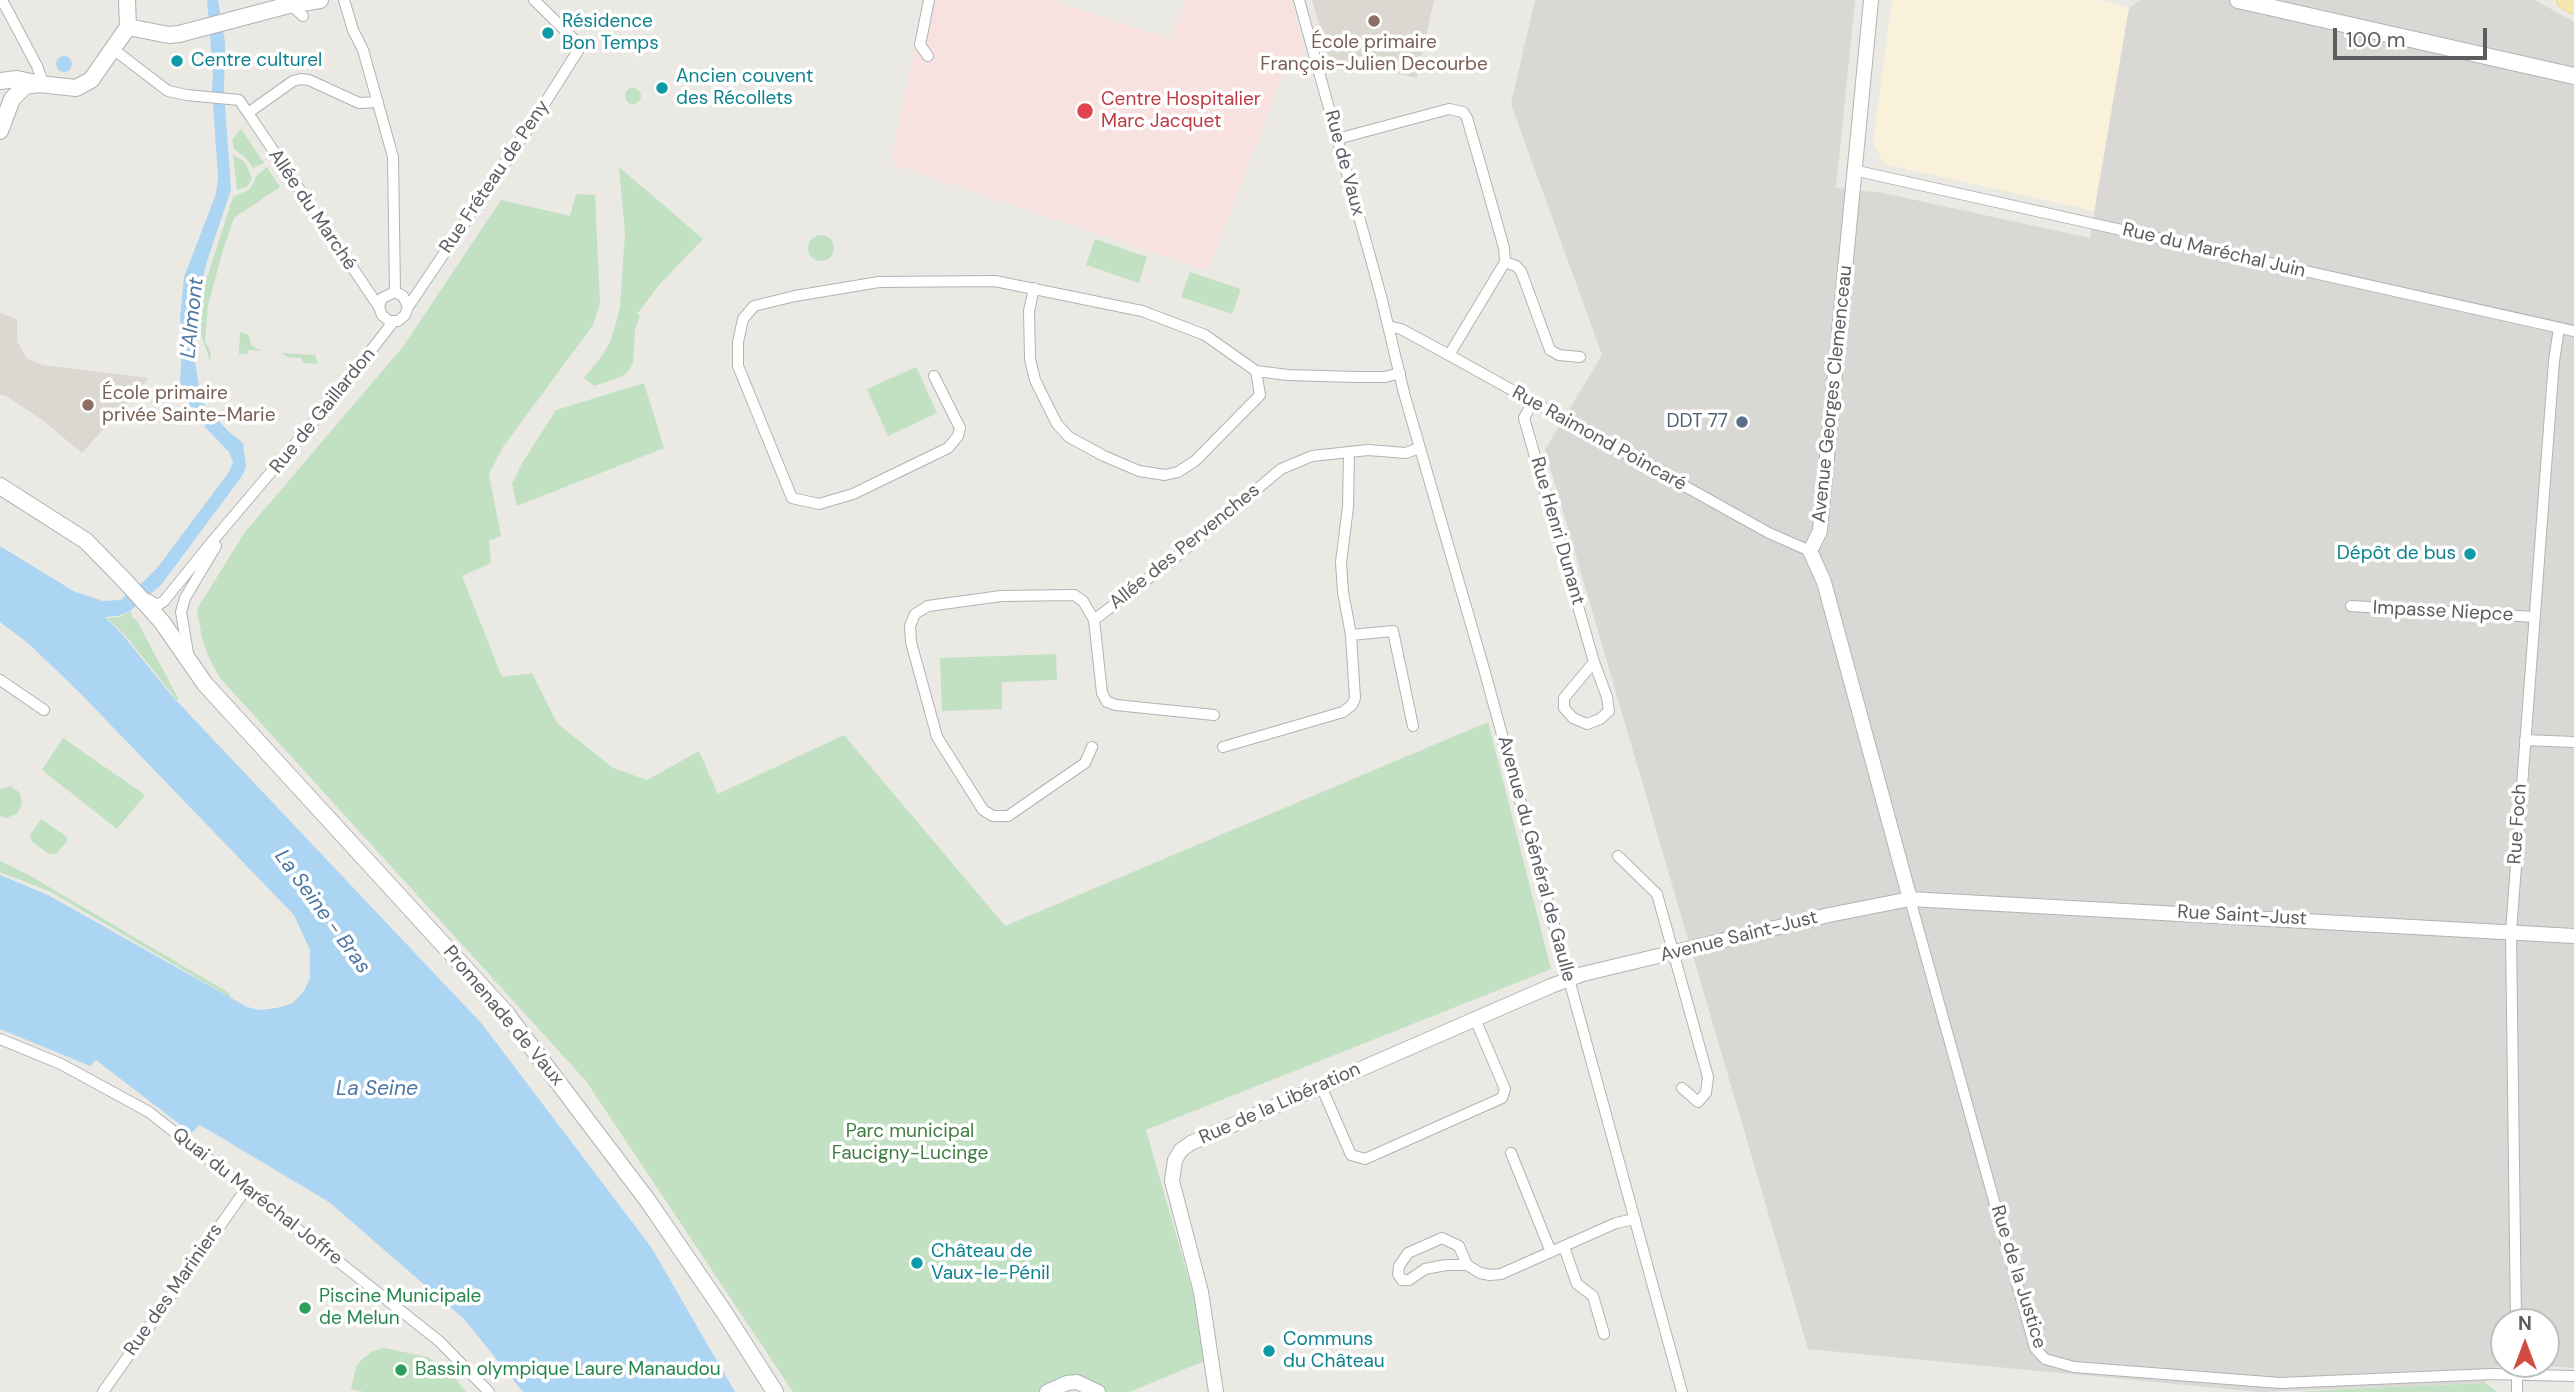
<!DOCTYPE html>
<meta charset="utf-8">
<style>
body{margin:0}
#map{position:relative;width:2574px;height:1392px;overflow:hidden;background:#ebe9e3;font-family:"DM Sans",sans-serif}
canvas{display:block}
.north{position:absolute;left:2490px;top:1308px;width:70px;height:70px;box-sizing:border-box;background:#fff;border:2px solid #bdbfc0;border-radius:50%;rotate:0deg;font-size:19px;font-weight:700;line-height:28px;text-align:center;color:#5b5e61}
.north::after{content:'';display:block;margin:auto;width:24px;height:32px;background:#d24b42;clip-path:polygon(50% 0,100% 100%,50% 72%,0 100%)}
.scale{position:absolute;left:2333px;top:28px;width:154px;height:32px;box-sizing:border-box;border:4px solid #5b5e61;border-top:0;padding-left:9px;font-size:21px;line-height:24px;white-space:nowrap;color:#5b5e61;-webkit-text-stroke:5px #fff;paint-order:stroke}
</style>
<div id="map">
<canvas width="2574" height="1392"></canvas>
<div class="north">N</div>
<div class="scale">100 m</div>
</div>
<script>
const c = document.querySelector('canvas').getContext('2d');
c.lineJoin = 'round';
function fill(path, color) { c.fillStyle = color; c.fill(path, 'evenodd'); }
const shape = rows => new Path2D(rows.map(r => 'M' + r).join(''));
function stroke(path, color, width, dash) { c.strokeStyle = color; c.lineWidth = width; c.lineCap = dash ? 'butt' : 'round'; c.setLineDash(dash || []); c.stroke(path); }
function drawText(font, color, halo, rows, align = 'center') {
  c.font = font + ' "DM Sans",sans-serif'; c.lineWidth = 7; c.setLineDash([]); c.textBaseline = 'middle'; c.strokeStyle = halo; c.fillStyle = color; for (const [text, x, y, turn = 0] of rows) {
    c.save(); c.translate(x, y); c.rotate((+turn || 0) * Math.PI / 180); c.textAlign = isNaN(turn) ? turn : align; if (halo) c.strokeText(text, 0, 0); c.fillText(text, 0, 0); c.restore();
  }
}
const commercial = shape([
 [1892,0,2100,0,2129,8,2094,211,1884,164,1873,142]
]);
const industrial = shape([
 [1535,0,1855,0,1836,188,1883,193,2090,238,2129,8,2141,0,2535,0,2574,22,2574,1368,2533,1365,2499,1365,2485,1383,2259,1392,1808,1349,1545,450,1602,355,1511,104],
 [2504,1322,2546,1322,2546,1364,2504,1364]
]);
const education = shape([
 [1312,0,1434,0,1417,78,1329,58],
 [0,313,17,319,17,341,27,359,43,365,149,378,82,453,41,419,5,395,0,395]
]);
const medical = shape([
 [925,0,1058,0,1058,2,1170,39,1186,0,1291,0,1306,57,1288,62,1210,265,1204,270,898,166,891,160]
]);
const green = shape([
 '625 96a8 8 0 1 1 16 0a8 8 0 1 1-16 0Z',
 [241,129,264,163,253,168,245,157,234,149,232,140],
 [233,155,245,162,252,178,248,186,237,190],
 [267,167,280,187,234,218,223,250,208,305,205,341,211,353,210,361,198,325,202,293,233,197,250,189,257,175],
 [619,167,703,239,659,285,637,314,640,316,635,329,633,363,628,372,621,377,594,386,584,378,602,356,611,340,620,308,625,233],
 [576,194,595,195,600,303,593,325,503,447,489,474,501,536,489,541,491,563,462,576,502,677,532,673,557,723,613,768,647,780,699,751,718,794,844,735,1005,926,1488,722,1551,969,1146,1130,1202,1325,1207,1360,1129,1392,1106,1392,1078,1377,1048,1392,793,1392,586,1081,220,678,209,658,202,639,197,609,245,532,402,348,501,200,570,216],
 '808 248a13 13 0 1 1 26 0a13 13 0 1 1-26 0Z',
 [1095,239,1147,257,1139,283,1086,265],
 [1190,272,1241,289,1232,314,1181,297],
 [240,332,249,335,251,345,261,351,248,350,247,354,239,354],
 [281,353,315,355,318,364,304,363,301,358,287,357],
 [916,367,937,413,888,436,867,389],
 [644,383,664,448,517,506,512,484,521,465,556,410],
 [131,611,132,617,137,621,179,700,176,699,125,635,107,618,120,617],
 [1056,654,1057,680,1002,682,1002,709,942,711,940,658],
 [63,738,145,795,117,829,42,770],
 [10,786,20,793,22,804,17,814,6,818,0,816,0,790],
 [41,819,67,837,67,841,56,854,49,854,31,841,30,835],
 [0,861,27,874,229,993,231,998,51,892,0,872],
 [384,1348,428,1357,451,1373,466,1392,364,1392,351,1389,356,1367,361,1360,373,1351],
 [2485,1383,2497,1392,2296,1392,2367,1388]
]);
const water = shape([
 [207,0,218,0,225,42,224,90,231,190,207,261,193,318,194,355,200,394,205,406,228,431,243,443,246,467,242,476,161,585,130,611,118,616,105,617,123,635,172,696,482,1024,651,1247,735,1392,523,1392,464,1319,329,1202,200,1125,191,1133,96,1060,90,1066,0,1029,0,875,48,895,247,1007,260,1010,277,1008,293,1003,304,991,310,978,310,950,294,915,79,692,28,643,0,622,0,546,75,592,103,601,120,600,142,583,158,567,229,472,233,462,229,452,207,429,189,404,180,383,182,347,180,317,184,277,216,194,218,177,212,89,213,74],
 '56 64a8 8 0 1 1 16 0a8 8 0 1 1-16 0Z'
]);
const minor = shape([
 [2,0,37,66,41,77,39,84],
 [344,0,353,30,363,50,393,157,395,292],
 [1299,0,1381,296,1404,393,1484,669,1682,1392],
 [291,5,303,16],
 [113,49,168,91,187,95,239,100,248,113,293,81,301,79,309,80,359,103,378,102],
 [928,56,920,45,929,0],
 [248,113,379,307],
 [1337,139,1449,109,1463,112,1467,118,1486,184,1504,248,1505,262],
 [1853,170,2574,331],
 [1505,262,1516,266,1521,271,1550,350,1559,355,1580,357],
 [1034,288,1029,311,1030,359,1035,380,1057,424,1069,437,1104,456,1139,471,1165,475,1178,472,1195,461,1260,395,1256,371],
 [408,307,403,296,395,292,382,298,379,307,382,315,389,321,398,321,405,315,408,307,538,114,581,46,534,0],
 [1388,326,1401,329,1449,355,1769,533,1810,551],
 [1449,355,1505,262],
 [934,376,960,428,958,436,948,448,853,494,819,504,792,498,738,366,738,342,743,319,754,306,795,296,879,282,995,281,1142,311,1205,335,1256,371,1288,375,1355,377,1385,377,1400,373],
 [1533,402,1524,418,1594,662,1564,698,1564,708,1573,718,1587,724,1600,719,1609,711,1607,697,1594,662],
 [147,599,158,605,164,601,211,543,331,401,394,321],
 [2351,606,2535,617],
 [1351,635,1393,631,1413,726],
 [188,653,181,612,185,598,216,546],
 [0,680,44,710],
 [1214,715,1116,705,1107,702,1102,693,1094,620,1176,557,1281,469,1312,456,1368,450,1406,453,1419,448],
 [2525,740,2574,742],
 [1092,747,1085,763,1008,816,993,816,983,810,937,737,911,642,910,626,915,614,928,606,1001,596,1074,595,1083,601,1094,620],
 [1223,747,1343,712,1352,705,1355,698,1351,635,1343,592,1341,562,1348,507,1349,453],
 [1618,856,1657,894,1708,1077,1706,1093,1698,1102,1682,1088],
 [1910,899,2035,1348,2045,1359,2074,1367,2280,1383,2492,1374,2574,1376],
 [0,1039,61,1064,149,1112,439,1341,489,1392],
 [1321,1086,1351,1155,1365,1159,1502,1098,1505,1089,1475,1019],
 [1511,1153,1551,1252],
 [1564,1247,1577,1284,1593,1296,1604,1334],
 [1467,1265,1446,1265,1425,1269,1409,1280,1402,1280,1398,1274,1399,1266,1408,1253,1442,1238,1459,1246,1467,1265,1480,1273,1490,1275,1501,1274,1616,1223,1635,1219],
 [2516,1322,2511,932,2554,361,2559,328],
 [2517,1364,2517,1392],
 [103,1392,246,1189]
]);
const tertiary = shape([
 [1871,0,1821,519,1820,531,1810,551,1824,582,1910,899],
 [1047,1392,1067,1383,1077,1382,1098,1392],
 [1216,1392,1201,1292,1172,1181,1175,1160,1181,1150,1191,1143,1551,986,1583,974,1829,915,1910,899,2574,936]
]);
const secondary = shape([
 [2238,0,2574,76],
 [128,27,169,35,179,34,289,5,320,0],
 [0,81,17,79,36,83],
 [0,131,12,99,25,86,39,84,76,88,91,80,128,27,127,0],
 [0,486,86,541,126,582,162,622,205,684,505,1012,648,1201,724,1312,775,1392]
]);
const primary = shape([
 [2566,0,2574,5]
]);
const markers = [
 [1374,21,7,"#8d6e63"],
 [548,33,7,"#0f9aa8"],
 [177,61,7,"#0f9aa8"],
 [662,88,7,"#0f9aa8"],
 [1085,111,9,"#e0444e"],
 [88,405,7,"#8d6e63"],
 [1742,422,7,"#5c6f8a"],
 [2470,554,7,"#0f9aa8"],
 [917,1263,7,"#0f9aa8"],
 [305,1308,7,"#2e9e5b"],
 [1269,1351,7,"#0f9aa8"],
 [401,1370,7,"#2e9e5b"]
];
const cultureNames = [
 ["Résidence",562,22],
 ["Bon Temps",562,44],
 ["Centre culturel",191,61],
 ["Ancien couvent",676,77],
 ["des Récollets",676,99],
 ["Dépôt de bus",2456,554,"right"],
 ["Château de",931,1252],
 ["Vaux-le-Pénil",931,1274],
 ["Communs",1283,1340],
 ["du Château",1283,1362]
];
const educationNames = [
 ["École primaire",1374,43],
 ["François-Julien Decourbe",1374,65],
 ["École primaire",102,394,"left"],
 ["privée Sainte-Marie",102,416,"left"]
];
const healthNames = [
 ["Centre Hospitalier",1101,100],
 ["Marc Jacquet",1101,122]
];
const streetNames = [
 ["Rue de Vaux",1344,163,75],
 ["Rue Fréteau de Peny",495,177,-56],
 ["Allée du Marché",312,210,56],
 ["Rue du Maréchal Juin",2214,251,13],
 ["Avenue Georges Clemenceau",1833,394,-84],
 ["Rue de Gaillardon",323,411,-51],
 ["Rue Raimond Poincaré",1599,439,29],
 ["Rue Henri Dunant",1557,531,74],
 ["Allée des Pervenches",1185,547,-39],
 ["Impasse Niepce",2443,612,3],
 ["Rue Foch",2518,824,-86],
 ["Avenue du Général de Gaulle",1536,859,75],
 ["Rue Saint-Just",2242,916,3],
 ["Avenue Saint-Just",1739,937,-14],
 ["Promenade de Vaux",503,1016,50],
 ["Rue de la Libération",1280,1104,-24],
 ["Quai du Maréchal Joffre",257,1197,38],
 ["Rue de la Justice",2018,1277,73],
 ["Rue des Mariniers",174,1290,-55]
];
const serviceNames = [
 ["DDT 77",1728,422]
];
const parkNames = [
 ["Parc municipal",910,1132],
 ["Faucigny-Lucinge",910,1154]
];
const leisureNames = [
 ["Piscine Municipale",319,1297],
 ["de Melun",319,1319],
 ["Bassin olympique Laure Manaudou",415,1370]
];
const waterNames = [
 ["L'Almont",193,318,-84],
 ["La Seine - Bras",322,912,54],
 ["La Seine",377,1089]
];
fill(commercial, '#f9f1da');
fill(industrial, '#dad8d5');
fill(education, '#dbd8d1');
fill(medical, '#f7e2e0');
fill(green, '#c2e0c2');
fill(water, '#abd5f3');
stroke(minor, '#b0b3b6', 12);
stroke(tertiary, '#b0b3b6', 16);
stroke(secondary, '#afb2b6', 18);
stroke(primary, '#debc69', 19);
stroke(minor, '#fff', 10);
stroke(tertiary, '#fff', 14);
stroke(secondary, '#fff', 16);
stroke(primary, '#f4e8af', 18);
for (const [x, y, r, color] of markers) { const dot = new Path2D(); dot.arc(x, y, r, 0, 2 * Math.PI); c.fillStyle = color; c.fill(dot); stroke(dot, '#fff', 2.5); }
drawText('19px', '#0d838f', '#fff', cultureNames, 'left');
drawText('19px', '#785e54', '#fff', educationNames);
drawText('19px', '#be3a42', '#fff', healthNames, 'left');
drawText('19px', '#5b5e61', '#fff', streetNames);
drawText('19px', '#4e5e75', '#fff', serviceNames, 'right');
drawText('19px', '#3f7c41', '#fff', parkNames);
drawText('19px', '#27864d', '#fff', leisureNames, 'left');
drawText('italic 21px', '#4c77a3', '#fff', waterNames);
</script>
